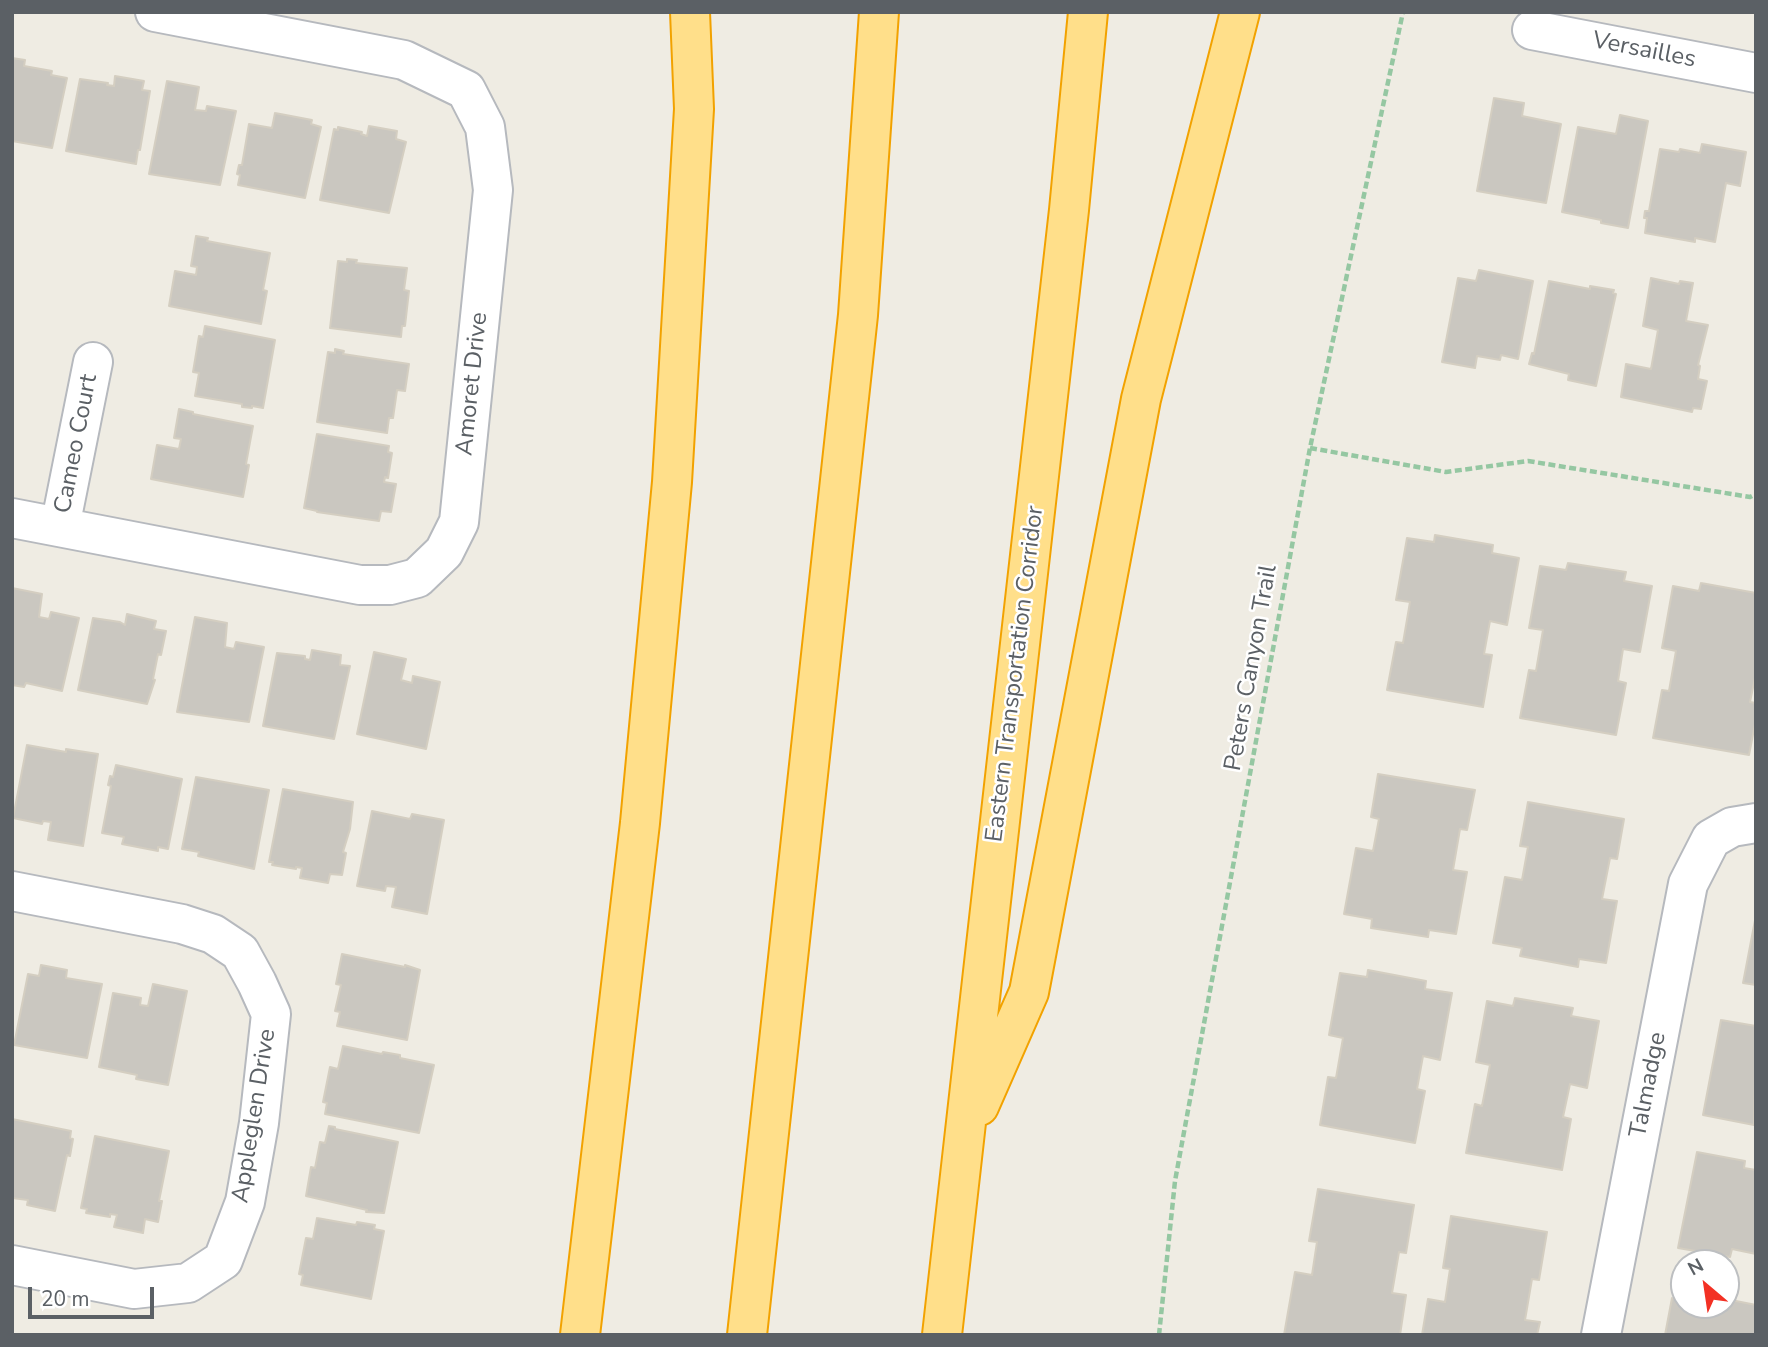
<!DOCTYPE html>
<style>
body{margin:0}
#map{position:relative;width:1768px;height:1347px;overflow:hidden;background:#efece3;font-family:"Nunito Sans",sans-serif}
canvas{display:block}
.frame{position:absolute;inset:0;border:14px solid #5b6065;pointer-events:none}
.north{position:absolute;left:1670px;top:1249px;width:70px;height:70px;box-sizing:border-box;background:#fff;border:2px solid #bdbfc1;border-radius:50%;rotate:331deg;font-size:19px;font-weight:700;line-height:28px;text-align:center;color:#5b6065}
.north::after{content:'';display:block;margin:auto;width:24px;height:32px;background:#f33124;clip-path:polygon(50% 0,100% 100%,50% 72%,0 100%)}
.scale{position:absolute;left:28px;top:1287px;width:126px;height:32px;box-sizing:border-box;border:4px solid #5b6065;border-top:0;padding-left:9px;font-size:21px;line-height:24px;white-space:nowrap;color:#5b6065;-webkit-text-stroke:5px #fff;paint-order:stroke}
</style>
<div id="map">
<canvas width="1768" height="1347"></canvas>
<div class="frame"></div>
<div class="north">N</div>
<div class="scale">20 m</div>
</div>
<script>
const c = document.querySelector('canvas').getContext('2d');
c.lineJoin = 'round';
function fill(path, color) { c.fillStyle = color; c.fill(path, 'evenodd'); }
const shape = rows => new Path2D(rows.map(r => 'M' + r).join(''));
function stroke(path, color, width, dash) { c.strokeStyle = color; c.lineWidth = width; c.lineCap = dash ? 'butt' : 'round'; c.setLineDash(dash || []); c.stroke(path); }
function drawText(font, color, halo, rows, align = 'center') {
  c.font = font + ' "Nunito Sans",sans-serif'; c.lineWidth = 5; c.setLineDash([]); c.textBaseline = 'middle'; c.strokeStyle = halo; c.fillStyle = color; for (const [text, x, y, turn = 0] of rows) {
    c.save(); c.translate(x, y); c.rotate((+turn || 0) * Math.PI / 180); c.textAlign = isNaN(turn) ? turn : align; if (halo) c.strokeText(text, 0, 0); c.fillText(text, 0, 0); c.restore();
  }
}
const building = shape([
 [12,58,25,60,24,66,52,71,51,75,67,78,52,148,12,141,12,58],
 [115,76,144,81,142,90,150,91,140,150,138,150,136,164,66,151,80,79,108,83,107,85,114,86,115,76],
 [167,81,199,87,195,110,206,111,207,106,236,111,220,185,149,174,167,81],
 [1494,98,1524,103,1522,116,1561,124,1546,203,1477,191,1494,98],
 [275,113,312,120,311,124,321,127,305,198,238,185,240,175,237,174,239,165,242,165,249,124,272,128,275,113],
 [1620,115,1648,121,1628,228,1601,223,1601,220,1562,212,1578,127,1616,134,1620,115],
 [369,126,397,131,396,139,406,142,389,213,320,200,334,129,338,130,338,127,362,132,361,134,367,136,369,126],
 [1702,144,1746,152,1740,186,1726,183,1715,242,1695,238,1695,242,1645,233,1647,218,1644,218,1645,211,1649,211,1660,149,1679,152,1680,149,1700,153,1702,144],
 [196,236,208,238,207,241,270,253,263,290,267,291,261,324,169,306,175,271,196,275,197,267,191,266,196,236],
 [347,259,357,260,356,263,407,268,404,290,409,291,405,326,402,326,401,337,330,328,338,261,347,262,347,259],
 [1479,270,1533,281,1518,359,1501,355,1500,360,1477,356,1475,368,1442,362,1458,278,1476,281,1479,270],
 [1651,278,1679,284,1680,281,1693,283,1686,321,1708,325,1698,365,1700,366,1698,379,1707,381,1701,409,1693,408,1692,412,1621,397,1626,364,1651,369,1658,330,1643,326,1651,278],
 [1549,281,1590,289,1590,286,1614,290,1613,293,1616,294,1596,386,1568,380,1569,374,1529,364,1532,353,1534,354,1549,281],
 [205,326,275,340,263,408,252,406,252,408,242,407,242,404,195,396,199,373,193,372,199,336,203,337,205,326],
 [335,349,344,351,343,354,409,364,405,391,397,390,393,418,389,418,387,433,317,422,328,352,335,353,335,349],
 [179,409,193,412,193,414,253,426,246,464,249,465,243,497,151,479,157,445,179,449,181,439,174,438,179,409],
 [317,434,389,446,388,452,392,453,388,478,385,477,384,482,396,484,391,512,381,511,379,521,317,512,317,511,304,508,317,434],
 [1435,535,1493,545,1492,553,1519,558,1507,625,1490,621,1484,654,1492,655,1483,707,1387,690,1396,642,1403,643,1410,602,1396,600,1407,538,1434,542,1435,535],
 [1568,563,1626,572,1624,581,1652,586,1640,652,1623,649,1618,681,1626,683,1616,735,1520,718,1529,670,1536,671,1543,630,1529,628,1540,566,1566,570,1568,563],
 [1701,583,1756,593,1756,673,1750,702,1756,703,1756,719,1749,755,1653,738,1662,690,1669,691,1676,651,1662,648,1673,586,1699,591,1701,583],
 [12,588,42,594,39,617,49,619,51,612,79,618,62,691,26,683,24,687,12,685,12,588],
 [127,614,156,621,154,629,166,631,161,655,158,654,153,679,155,680,147,704,78,690,93,618,120,622,125,625,127,614],
 [195,617,227,623,225,647,234,649,236,642,264,647,249,722,177,712,195,617],
 [312,650,341,655,340,665,350,666,334,739,263,726,277,653,305,656,305,659,310,660,312,650],
 [374,652,406,659,401,680,412,683,413,676,440,682,426,749,357,734,374,652],
 [27,745,66,752,66,749,98,754,83,846,48,840,51,822,43,821,42,824,13,818,27,745],
 [116,765,182,779,168,849,158,847,158,851,122,844,124,837,102,833,111,786,108,785,110,776,113,777,116,765],
 [1378,774,1475,790,1467,830,1460,829,1453,870,1467,872,1456,934,1429,930,1428,937,1371,928,1372,919,1344,914,1356,848,1373,851,1379,819,1371,817,1378,774],
 [196,777,269,790,254,869,198,856,199,852,182,849,196,777],
 [283,789,353,802,350,829,343,852,346,853,342,875,330,874,328,883,300,878,302,868,296,867,296,869,272,865,273,862,269,862,283,789],
 [1528,802,1624,819,1617,859,1610,858,1602,899,1617,901,1606,963,1579,959,1578,967,1520,956,1522,948,1493,943,1505,877,1522,880,1528,847,1520,846,1528,802],
 [372,811,410,819,412,814,444,820,427,914,392,907,396,887,386,886,385,891,357,886,372,811],
 [1756,915,1756,985,1743,983,1756,915],
 [342,954,405,967,405,965,420,970,407,1040,337,1026,340,1012,335,1011,341,985,336,984,342,954],
 [41,965,67,970,66,978,102,984,87,1058,14,1045,28,974,39,976,41,965],
 [1368,970,1426,981,1425,989,1452,993,1440,1060,1423,1056,1417,1089,1425,1091,1415,1143,1320,1125,1328,1077,1336,1078,1343,1038,1329,1035,1340,973,1367,977,1368,970],
 [153,984,187,991,168,1085,136,1079,137,1075,99,1067,113,993,141,998,140,1005,148,1006,153,984],
 [1515,998,1573,1008,1571,1016,1599,1021,1587,1088,1570,1084,1563,1117,1571,1119,1562,1170,1466,1153,1475,1104,1482,1106,1490,1065,1476,1062,1487,1001,1513,1006,1515,998],
 [1721,1020,1756,1026,1754,1125,1703,1115,1721,1020],
 [343,1046,382,1054,383,1052,400,1055,400,1058,434,1065,419,1133,325,1114,327,1103,323,1102,330,1067,338,1069,343,1046],
 [12,1119,71,1131,70,1138,73,1139,70,1156,67,1155,55,1211,27,1205,28,1200,12,1198,12,1119],
 [329,1126,335,1127,335,1129,398,1142,384,1213,366,1212,367,1210,306,1196,311,1167,315,1168,320,1142,325,1143,329,1126],
 [95,1136,169,1151,159,1201,162,1201,158,1222,145,1219,143,1233,114,1227,117,1215,110,1214,110,1217,86,1213,87,1209,81,1208,95,1136],
 [1697,1152,1745,1161,1744,1168,1756,1170,1756,1254,1732,1249,1730,1257,1678,1248,1697,1152],
 [1318,1189,1414,1205,1406,1253,1399,1252,1392,1293,1406,1295,1400,1335,1284,1335,1295,1272,1312,1275,1317,1242,1309,1241,1318,1189],
 [1451,1216,1547,1232,1539,1280,1532,1279,1525,1320,1540,1322,1537,1335,1422,1335,1428,1299,1445,1302,1450,1269,1443,1268,1451,1216],
 [317,1218,356,1225,357,1222,375,1225,374,1229,384,1231,371,1299,301,1285,303,1275,299,1274,306,1238,313,1239,317,1218],
 [1672,1298,1684,1300,1684,1305,1726,1305,1726,1299,1756,1305,1756,1335,1665,1335,1672,1298]
]);
const path = shape([
 [1310,448,1446,472,1528,461,1750,497,1756,494],
 [1159,1335,1175,1181,1310,448,1403,12]
]);
const minor = shape([
 [1532,30,1756,73],
 [12,518,360,585,390,585,417,578,444,552,459,522,493,190,485,127,466,90,404,60,155,12],
 [60,527,93,362],
 [12,891,182,924,213,934,240,952,257,983,271,1014,259,1123,245,1202,223,1260,188,1283,134,1289,12,1265],
 [1601,1335,1688,884,1711,839,1732,827,1756,823]
]);
const highway = shape([
 [979,1106,1029,992,1141,399,1240,12],
 [580,1335,640,823,672,482,694,109,690,12],
 [747,1335,858,315,879,12],
 [942,1335,1069,210,1088,12]
]);
const streetNames = [
 ["Versailles",1644,51,11],
 ["Amoret Drive",473,384,-84],
 ["Cameo Court",77,444,-79],
 ["Peters Canyon Trail",1252,668,-80],
 ["Eastern Transportation Corridor",1016,674,-83],
 ["Talmadge",1649,1085,-79],
 ["Appleglen Drive",255,1116,-81]
];
fill(building, '#cac7c0');
stroke(building, '#d4cec1', 2);
stroke(minor, '#b6b9be', 42);
stroke(highway, '#f2a200', 42);
stroke(path, '#95c7a2', 4.5, [7, 3.5]);
stroke(minor, '#fff', 38);
stroke(highway, '#ffdf8a', 38);
drawText('24px', '#5b6065', '#fff', streetNames);
</script>
